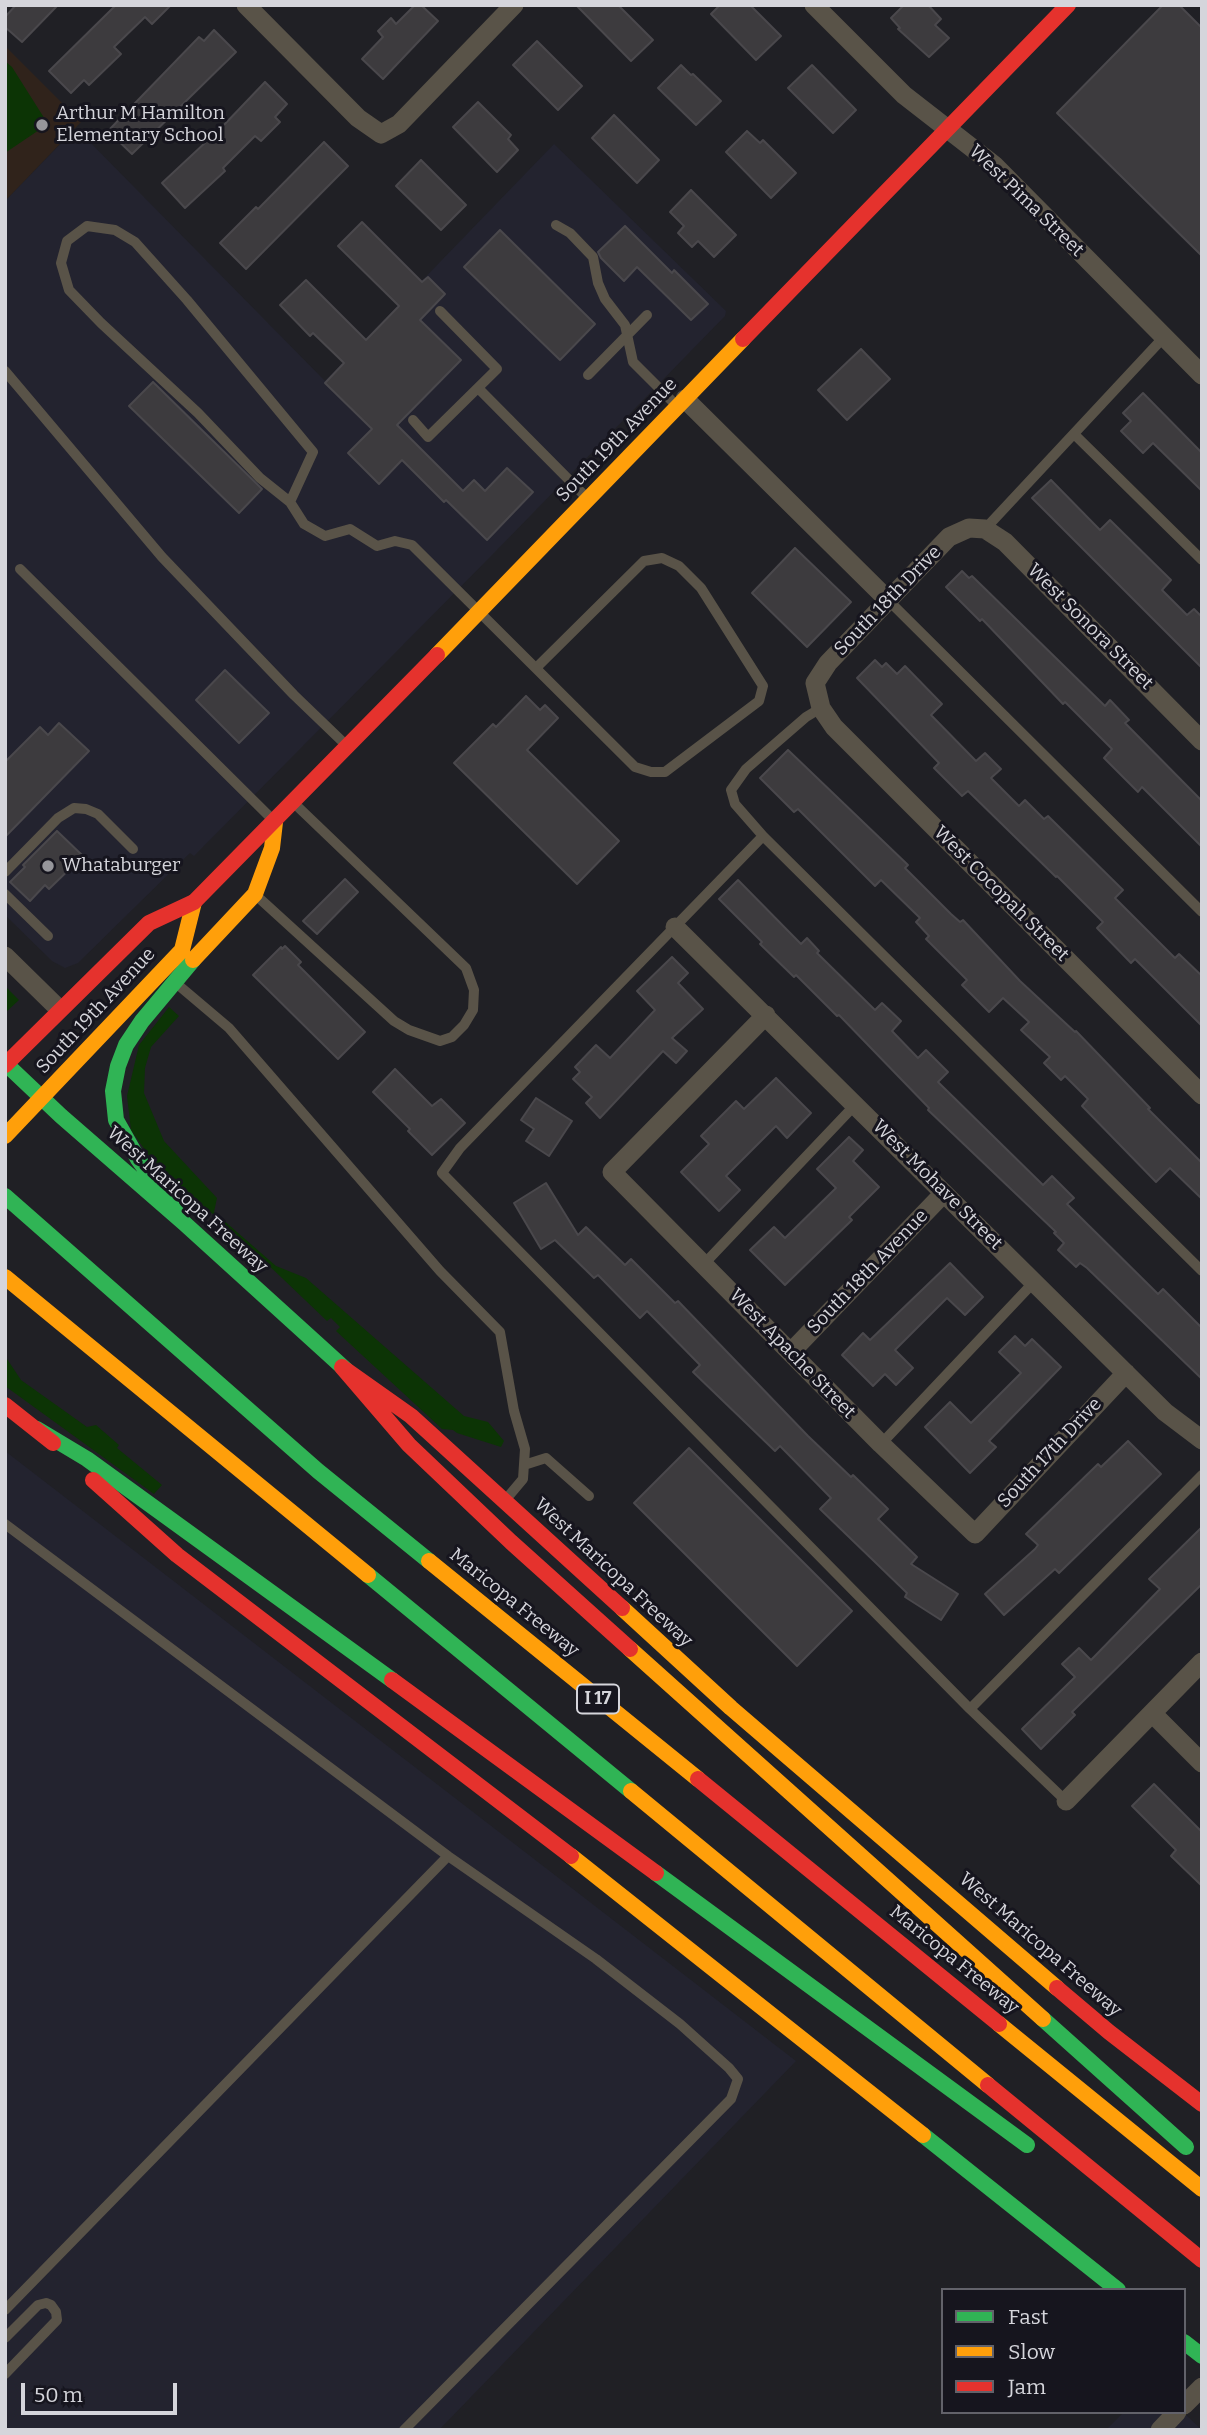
<!DOCTYPE html>
<style>
body{margin:0}
#map{position:relative;width:1207px;height:2435px;overflow:hidden;background:#202025;font-family:Bitter,serif}
canvas{display:block}
.frame{position:absolute;inset:0;border:7px solid #d5d5db;pointer-events:none}
.legend{position:absolute;left:941px;top:2288px;width:245px;height:126px;box-sizing:border-box;background:#16151e;border:2px solid #62626a;margin:0;padding:9px 12px;list-style:none;font-size:21px;color:#d5d5db}
.legend li{display:flex;align-items:center;gap:14px;height:35px}
.legend b{width:35px;border:2px solid #62626a}
.scale{position:absolute;left:21px;top:2383px;width:156px;height:32px;box-sizing:border-box;border:4px solid #d5d5db;border-top:0;padding-left:9px;font-size:21px;line-height:24px;white-space:nowrap;color:#d5d5db;-webkit-text-stroke:5px #16151e;paint-order:stroke}
</style>
<div id="map">
<canvas width="1207" height="2435"></canvas>
<div class="frame"></div>
<ul class="legend">
<li><b style="height:9px;background:#30b455"></b>Fast</li>
<li><b style="height:9px;background:#ff9f0a"></b>Slow</li>
<li><b style="height:9px;background:#e5322d"></b>Jam</li>
</ul>
<div class="scale">50 m</div>
</div>
<script>
const c = document.querySelector('canvas').getContext('2d');
c.lineJoin = 'round';
function fill(path, color) { c.fillStyle = color; c.fill(path, 'evenodd'); }
const shape = rows => new Path2D(rows.map(r => 'M' + r).join(''));
function stroke(path, color, width, dash) { c.strokeStyle = color; c.lineWidth = width; c.lineCap = dash ? 'butt' : 'round'; c.setLineDash(dash || []); c.stroke(path); }
function drawText(font, color, halo, rows, align = 'center') {
  c.font = font + ' Bitter,serif'; c.lineWidth = 6; c.setLineDash([]); c.textBaseline = 'middle'; c.strokeStyle = halo; c.fillStyle = color; for (const [text, x, y, turn = 0] of rows) {
    c.save(); c.translate(x, y); c.rotate((+turn || 0) * Math.PI / 180); c.textAlign = isNaN(turn) ? turn : align; if (halo) c.strokeText(text, 0, 0); c.fillText(text, 0, 0); c.restore();
  }
}
const built = shape([
 [76,128,325,381,554,144,726,311,725,316,494,553,194,856,190,853,78,963,65,968,52,961,5,915,5,201],
 [5,1451,796,2061,439,2430,5,2430],
 [1124,2412,1183,2412,1202,2430,1106,2430]
]);
const education = shape([
 [5,46,81,122,5,201]
]);
const green = shape([
 [5,61,12,67,48,124,5,153],
 [5,986,19,1000,5,1013],
 [169,1007,179,1016,151,1047,145,1068,144,1093,164,1141,217,1198,214,1212,276,1266,306,1278,464,1416,488,1422,504,1441,501,1447,457,1433,453,1430,442,1429,336,1331,340,1327,331,1318,327,1321,238,1236,154,1163,131,1130,127,1096,139,1045],
 [5,1356,21,1380,87,1427,96,1425,119,1445,117,1448,162,1485,154,1494,5,1386]
]);
const building = shape([
 [16,5,58,5,22,42,5,27,5,17,16,5],
 [116,5,171,5,152,24,145,17,114,47,121,54,89,85,84,80,71,93,49,71,116,5],
 [415,5,421,5,438,21,383,79,362,59,383,37,378,31,391,18,396,24,415,5],
 [576,5,618,5,653,40,631,61,576,5],
 [720,5,750,5,781,36,756,60,711,14,720,5],
 [904,5,928,5,941,19,935,25,949,38,929,57,898,29,900,28,891,18,904,5],
 [1163,5,1179,5,1202,28,1202,256,1057,113,1163,5],
 [214,30,236,52,132,154,108,131,199,37,204,41,214,30],
 [537,41,582,86,558,110,513,65,537,41],
 [681,65,691,75,693,74,721,101,696,125,658,88,681,65],
 [812,65,856,110,833,133,788,88,812,65],
 [265,82,287,104,275,117,280,122,261,141,255,136,223,168,225,171,185,208,162,183,222,127,265,82],
 [478,102,511,135,508,139,518,150,497,172,453,127,478,102],
 [614,115,659,160,637,183,592,138,614,115],
 [747,131,760,143,763,140,796,173,771,198,726,152,747,131],
 [324,142,348,166,246,269,220,243,256,207,258,209,324,142],
 [421,160,466,205,441,230,396,186,421,160],
 [691,190,736,235,714,257,698,241,692,247,678,233,684,226,670,212,691,190],
 [362,222,422,282,428,277,445,294,420,320,461,360,397,425,463,491,474,480,485,491,507,468,533,492,487,540,446,500,444,502,402,460,379,484,348,453,372,429,325,383,344,363,313,333,310,336,280,305,306,280,366,340,399,306,338,246,362,222],
 [625,226,672,273,674,270,708,304,691,320,637,267,624,281,601,258,598,252,625,226],
 [500,230,595,324,560,360,464,267,500,230],
 [861,349,890,379,847,420,818,390,861,349],
 [153,382,262,489,239,513,129,406,153,382],
 [1143,393,1202,453,1202,491,1153,443,1143,453,1121,431,1131,421,1123,413,1143,393],
 [1051,480,1100,530,1110,520,1171,580,1162,590,1187,615,1194,609,1202,617,1202,668,1032,498,1051,480],
 [795,548,851,602,807,647,752,593,795,548],
 [962,571,969,578,972,576,1105,706,1110,700,1129,720,1125,723,1202,801,1202,847,1142,787,1138,792,1104,758,1112,749,1065,702,1063,704,982,619,980,621,946,587,962,571],
 [875,660,882,667,886,663,897,674,905,666,942,704,931,715,976,761,985,753,1001,769,991,778,1019,806,1025,800,1044,819,1048,816,1123,890,1115,898,1175,958,1179,954,1202,976,1202,1026,1135,959,1131,963,1097,928,1103,922,1057,876,1056,877,968,791,962,796,934,768,939,763,857,678,875,660],
 [225,670,269,713,239,743,196,700,225,670],
 [526,696,540,710,545,705,558,718,527,750,619,841,577,884,454,763,493,724,496,727,526,696],
 [59,723,89,751,5,837,5,762,40,727,48,735,59,723],
 [788,750,908,865,905,868,951,914,960,922,963,920,1020,981,1075,1032,1076,1031,1150,1108,1148,1109,1202,1163,1202,1199,1170,1168,1156,1182,1082,1106,1088,1099,1065,1076,1061,1080,1044,1063,1050,1057,1021,1030,1029,1022,1003,998,989,1012,962,985,967,980,926,939,929,936,916,922,920,918,881,880,875,886,798,809,794,812,760,778,788,750],
 [57,831,83,856,49,889,45,885,30,901,10,882,25,867,23,865,57,831],
 [345,879,358,892,317,934,303,921,345,879],
 [738,880,801,944,807,938,819,951,817,953,875,1010,882,1003,901,1021,892,1031,918,1058,926,1050,948,1072,938,1082,1043,1185,1052,1176,1074,1198,1067,1204,1158,1294,1163,1289,1202,1328,1202,1379,1087,1268,1080,1263,1076,1267,1058,1250,1064,1243,1054,1233,1056,1232,928,1110,929,1108,839,1015,837,1016,796,975,794,977,760,944,762,942,719,899,738,880],
 [285,946,301,962,298,965,365,1032,338,1059,253,975,281,947,282,949,285,946],
 [672,957,688,973,678,983,703,1009,672,1038,687,1051,676,1063,663,1051,600,1118,586,1103,592,1097,573,1079,580,1072,575,1067,596,1045,610,1058,655,1010,637,991,672,957],
 [395,1069,432,1106,441,1099,465,1123,432,1155,408,1131,410,1129,373,1092,395,1069],
 [776,1078,811,1113,787,1138,776,1126,726,1176,740,1190,719,1211,681,1172,709,1144,701,1136,736,1101,744,1109,776,1078],
 [536,1098,572,1121,549,1156,526,1141,534,1129,521,1120,536,1098],
 [849,1137,863,1150,853,1161,879,1187,849,1217,852,1220,785,1285,750,1250,774,1227,785,1238,836,1188,817,1169,849,1137],
 [546,1183,578,1235,586,1227,625,1265,631,1259,675,1303,678,1301,808,1436,851,1477,853,1475,888,1509,878,1519,917,1557,911,1564,958,1594,941,1620,905,1597,907,1593,820,1509,831,1498,780,1446,775,1451,693,1372,700,1365,647,1311,640,1318,598,1275,594,1278,555,1240,541,1249,514,1203,546,1183],
 [950,1263,983,1297,965,1315,947,1298,895,1350,913,1368,896,1385,885,1374,873,1386,842,1355,863,1333,870,1340,950,1263],
 [1015,1336,1025,1346,1032,1339,1061,1367,989,1441,996,1447,970,1473,925,1427,950,1402,971,1423,1021,1373,999,1352,1015,1336],
 [1128,1441,1161,1474,1059,1573,1055,1569,1004,1615,985,1594,1035,1549,1038,1545,1026,1534,1098,1464,1101,1467,1128,1441],
 [689,1448,852,1611,797,1666,634,1503,689,1448],
 [1202,1527,1202,1584,1072,1712,1075,1715,1041,1749,1022,1729,1075,1677,1062,1664,1079,1648,1091,1660,1160,1589,1149,1579,1202,1527],
 [1154,1784,1202,1832,1202,1886,1171,1856,1176,1850,1132,1806,1154,1784]
]);
const lane = shape([
 [556,225,570,233,593,257,598,283,605,299,625,325,633,362,675,404],
 [5,371,162,557,294,695,346,745],
 [588,375,647,315],
 [478,388,586,497],
 [413,420,428,437,497,369,440,311],
 [1074,434,1202,560],
 [290,502,260,478,198,413,101,323,69,290,61,263,67,241,87,226,115,230,135,242,187,300,313,452,290,502,304,524,325,536,350,529,377,546,395,541,412,545,635,767,651,772,665,772,759,701,763,686,701,588,679,566,662,558,644,561,536,668],
 [985,529,1164,337],
 [20,569,272,819],
 [888,600,1202,912],
 [821,708,806,717,746,769,731,790,735,804,763,836,1202,1271],
 [763,836,460,1148,442,1173,970,1709,1066,1801],
 [5,872,58,818,74,808,86,809,98,814,133,849],
 [5,894,48,936],
 [259,898,394,1021,409,1030,440,1041,452,1037,464,1025,473,1010,474,990,466,968,297,806],
 [177,984,229,1028,440,1271,500,1332,514,1411,525,1449,523,1479,507,1498],
 [704,1264,855,1105],
 [881,1444,1034,1282],
 [524,1465,546,1458,589,1496],
 [5,1524,448,1856,596,1959,680,2024,729,2068,738,2079,731,2099,404,2430],
 [970,1709,1202,1475],
 [5,2310,448,1856],
 [5,2338,38,2305,46,2303,51,2305,56,2312,57,2320,5,2374]
]);
const street = shape([
 [246,5,358,118,381,134,399,124,514,5],
 [814,5,904,95,994,165,1202,375],
 [685,399,888,600],
 [1202,741,1005,542,985,529,969,528,949,537,828,663,815,683,821,708,834,727,1202,1095],
 [675,927,1165,1412,1202,1440],
 [5,956,59,1009],
 [766,1015,612,1172,881,1444,975,1534,1126,1373],
 [791,1352,944,1193],
 [1152,1713,1202,1763],
 [1066,1801,1202,1662],
 [1184,2405,1202,2387],
 [1160,2430,1177,2412]
]);
const fast = shape([
 [5,1063,61,1116,184,1223,346,1370],
 [5,1196,318,1471,429,1561],
 [184,1223,138,1159,116,1120,113,1091,118,1066,126,1045,142,1021,193,960],
 [37,1429,87,1459,392,1680],
 [368,1575,631,1791],
 [656,1873,1027,2145],
 [1043,2019,1186,2147],
 [923,2135,1118,2290],
 [1184,2342,1202,2356]
]);
const slow = shape([
 [437,655,743,339],
 [193,960,255,894,272,848,275,822],
 [5,1136,182,950,194,902],
 [5,1277,368,1575],
 [429,1561,698,1779],
 [622,1608,731,1708,1057,1988],
 [630,1649,1043,2019],
 [631,1791,988,2085],
 [571,1856,923,2135],
 [999,2024,1202,2189]
]);
const jam = shape([
 [743,339,1068,5],
 [5,1065,149,923,194,902,437,655],
 [342,1367,409,1445,511,1542,630,1649],
 [346,1370,411,1416,622,1608],
 [5,1405,53,1443],
 [93,1480,177,1555,571,1856],
 [392,1680,656,1873],
 [698,1779,999,2024],
 [1057,1988,1109,2032,1202,2104],
 [988,2085,1202,2260]
]);
const markers = [
 [42,125,7,"#96969b"],
 [48,866,7,"#96969b"]
];
const shields = [
 [598,1699,42]
];
const shieldNames = [
 ["I 17",598,1699]
];
const poiNames = [
 ["Arthur M Hamilton",56,114],
 ["Elementary School",56,136],
 ["Whataburger",62,866]
];
const streetNames = [
 ["West Pima Street",1026,201,44],
 ["South 19th Avenue",617,440,-46],
 ["South 18th Drive",888,601,-46],
 ["West Sonora Street",1090,627,45],
 ["West Cocopah Street",1001,894,45],
 ["South 19th Avenue",96,1011,-47],
 ["West Mohave Street",937,1185,45],
 ["West Maricopa Freeway",187,1200,42],
 ["South 18th Avenue",868,1272,-46],
 ["West Apache Street",792,1354,46],
 ["South 17th Drive",1050,1453,-47],
 ["West Maricopa Freeway",613,1573,43],
 ["Maricopa Freeway",514,1603,39],
 ["West Maricopa Freeway",1040,1945,41],
 ["Maricopa Freeway",954,1960,39]
];
fill(built, '#23232f');
fill(education, '#30231b');
fill(green, '#0c3405');
fill(building, '#3d3b3e');
stroke(building, '#4a484c', 2);
stroke(lane, '#595348', 10);
stroke(street, '#595348', 19);
stroke(fast, '#30b455', 16);
stroke(slow, '#ff9f0a', 16);
stroke(jam, '#e5322d', 16);
for (const [x, y, r, color] of markers) { const dot = new Path2D(); dot.arc(x, y, r, 0, 2 * Math.PI); c.fillStyle = color; c.fill(dot); stroke(dot, '#16151e', 2.5); }
for (const [x, y, w] of shields) { const box = new Path2D(); box.roundRect(x - w / 2, y - 14.5, w, 29, 5); c.fillStyle = '#16151e'; c.fill(box); stroke(box, '#d5d5db', 2); }
drawText('bold 18px', '#d5d5db', null, shieldNames);
drawText('19px', '#d5d5db', '#16151e', poiNames, 'left');
drawText('19px', '#d5d5db', '#16151e', streetNames);
</script>
